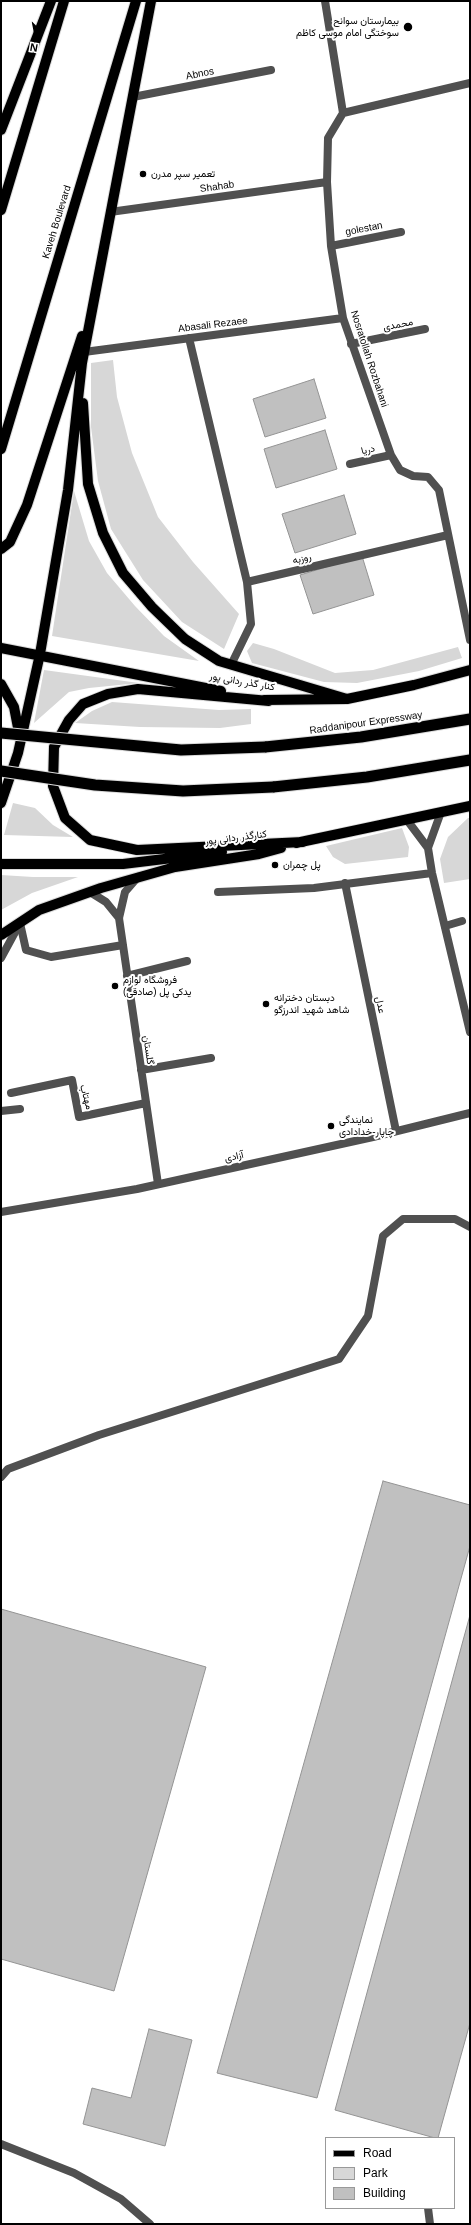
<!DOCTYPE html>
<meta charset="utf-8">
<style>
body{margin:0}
#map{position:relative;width:471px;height:2225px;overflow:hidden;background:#fff;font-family:Helvetica,sans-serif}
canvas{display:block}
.frame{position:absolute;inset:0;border:2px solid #000;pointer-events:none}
.legend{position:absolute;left:325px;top:2137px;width:130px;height:72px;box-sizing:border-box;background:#fff;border:1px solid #999;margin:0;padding:5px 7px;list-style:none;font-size:12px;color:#000}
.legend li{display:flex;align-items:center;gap:8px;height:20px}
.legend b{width:20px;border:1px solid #999}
.north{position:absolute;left:16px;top:16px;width:40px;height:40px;-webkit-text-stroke:3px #fff;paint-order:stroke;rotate:190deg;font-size:11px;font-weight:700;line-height:16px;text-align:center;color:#000}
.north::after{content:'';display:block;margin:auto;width:14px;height:18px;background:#000;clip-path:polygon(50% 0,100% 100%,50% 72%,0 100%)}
</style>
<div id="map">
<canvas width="471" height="2225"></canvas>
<div class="frame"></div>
<ul class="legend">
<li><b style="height:5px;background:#000"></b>Road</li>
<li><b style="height:11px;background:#d7d7d7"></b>Park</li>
<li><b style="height:11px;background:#c0c0c0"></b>Building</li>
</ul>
<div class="north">N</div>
</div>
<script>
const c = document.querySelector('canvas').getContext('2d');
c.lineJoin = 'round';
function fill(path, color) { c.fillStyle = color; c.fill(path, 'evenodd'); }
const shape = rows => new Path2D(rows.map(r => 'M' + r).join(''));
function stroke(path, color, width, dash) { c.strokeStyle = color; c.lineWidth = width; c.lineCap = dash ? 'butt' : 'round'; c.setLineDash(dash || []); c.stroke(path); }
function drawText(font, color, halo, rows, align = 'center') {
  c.font = font + ' Helvetica,Vazirmatn,sans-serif'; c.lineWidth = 4; c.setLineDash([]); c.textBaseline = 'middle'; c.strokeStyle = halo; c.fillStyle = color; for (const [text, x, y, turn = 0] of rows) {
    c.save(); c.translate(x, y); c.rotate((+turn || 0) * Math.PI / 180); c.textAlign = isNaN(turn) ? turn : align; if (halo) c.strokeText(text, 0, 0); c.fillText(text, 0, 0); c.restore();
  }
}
const green = shape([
 [113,360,117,397,132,453,158,517,193,562,239,614,224,649,182,622,143,580,111,529,98,481,91,427,91,363],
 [74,491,89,541,107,573,135,606,164,636,199,661,52,636],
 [253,643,274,649,335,673,373,670,458,647,462,658,419,671,357,683,324,682,252,663,247,651],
 [44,670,139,683,89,688,69,692,34,723],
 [112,702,219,710,251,709,251,724,220,728,140,727,75,723,92,711],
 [13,803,35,808,53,825,73,837,4,835],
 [468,818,470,818,470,879,444,883,440,859,448,837],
 [402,828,409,847,408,857,345,864,333,857,326,846],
 [1,875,33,877,78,877,32,893,1,910]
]);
const building = shape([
 [314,379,326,418,265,437,253,399,314,379],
 [325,430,337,469,276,488,264,449,325,430],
 [344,495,356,534,295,553,282,514,344,495],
 [362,556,374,595,313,614,300,575,362,556],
 [383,1481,470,1505,470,1546,317,2098,217,2073,383,1481],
 [1,1609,206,1667,114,1991,1,1959,1,1609],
 [470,1615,470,2023,438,2138,435,2138,335,2110,470,1615],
 [149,2029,192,2040,165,2146,83,2124,92,2088,131,2098,149,2029]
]);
const service = shape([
 [445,926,462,921],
 [1,958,20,923],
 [1,1477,8,1469,99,1435,339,1359,368,1316,383,1236,403,1219,455,1219,470,1227],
 [1,2144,74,2173,121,2199,150,2224],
 [428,2208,430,2224]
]);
const minor = shape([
 [325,1,343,113,328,138,327,182,331,246,343,318,391,455,400,470,413,476,428,477,439,490,470,640],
 [133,97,271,70],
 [343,113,470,83],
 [110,212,327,182],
 [331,246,401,232],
 [189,338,247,582],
 [351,344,425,329],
 [84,352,343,318],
 [350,464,391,455],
 [231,665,251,624,247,582,448,535],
 [407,820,428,848,432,873,470,1032],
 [428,848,441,812],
 [138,877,125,892,119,918,158,1184],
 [345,883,396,1131],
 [90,892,106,902,119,918],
 [218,892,314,888,432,873],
 [20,923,26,950,51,957,123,945],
 [127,976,187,961],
 [141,1070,211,1058],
 [11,1093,72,1080,79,1117,146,1103],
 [1,1111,20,1109],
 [1,1212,137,1189,373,1137,470,1113]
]);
const primary = shape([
 [1,130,51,1],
 [1,210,64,1],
 [83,403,88,484,103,533,123,573,152,607,185,639,219,661,347,699],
 [1,449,136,1],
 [1,549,10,542,27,505,82,336],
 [1,648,221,691],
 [1,684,14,707,20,738],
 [264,700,347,699,414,685,470,670],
 [269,701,138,689,108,694,83,704,69,720,54,747,53,786,65,818,90,840,137,850,303,842],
 [1,803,18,753,40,654,68,490,82,363,151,1],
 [296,843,470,806],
 [1,864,123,864,222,852],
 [1,935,39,910,101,888,175,867,259,854,281,848]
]);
const trunk = shape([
 [265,747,361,737,470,719],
 [273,787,367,777,470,760]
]);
const trunkBridge = shape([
 [1,733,181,750,265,747],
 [1,771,95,785,183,791,273,787]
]);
const markers = [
 [408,27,5,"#000"],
 [143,174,4,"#000"],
 [275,865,4,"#000"],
 [115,986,4,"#000"],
 [266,1004,4,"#000"],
 [331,1126,4,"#000"]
];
const poiNames = [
 ["بیمارستان سوانح",399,21,"right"],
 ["سوختگی امام موسی کاظم",399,33,"right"],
 ["تعمیر سپر مدرن",151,174],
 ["پل چمران",283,865],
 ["فروشگاه لوازم",123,980],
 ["یدکی پل (صادقی)",123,992],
 ["دبستان دخترانه",274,998],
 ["شاهد شهید اندرزگو",274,1010],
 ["نمایندگی",339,1120],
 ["چاپار-خدادادی",339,1132]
];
const streetNames = [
 ["Abnos",200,74,-11],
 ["Shahab",217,187,-8],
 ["Kaveh Boulevard",57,222,-73],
 ["golestan",364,229,-11],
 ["Abasali Rezaee",213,325,-7],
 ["محمدی",398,325,-11],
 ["Nosratollah Rozbahani",369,359,72],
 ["دریا",368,450,-14],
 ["روزبه",302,559,-13],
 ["کنار گذر ردانی پور",242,682,10],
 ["Raddanipour Expressway",366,723,-8],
 ["کنارگذر ردانی پور",236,838,-7],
 ["عدل",380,1005,79],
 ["گلستان",148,1050,82],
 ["مهتاب",86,1097,75],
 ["آزادی",234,1157,-13]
];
fill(green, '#d7d7d7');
fill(building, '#c0c0c0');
stroke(building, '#949494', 1);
stroke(primary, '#dbdbdb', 12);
stroke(trunk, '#dbdbdb', 13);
stroke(service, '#505050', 8);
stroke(minor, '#505050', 8);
stroke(primary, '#000', 10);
stroke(trunk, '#000', 11);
stroke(trunkBridge, '#dbdbdb', 13, []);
stroke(trunkBridge, '#000', 11);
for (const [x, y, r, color] of markers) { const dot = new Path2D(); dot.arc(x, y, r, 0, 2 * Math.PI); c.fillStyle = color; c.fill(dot); stroke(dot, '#fff', 1.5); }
drawText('10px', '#000', '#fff', poiNames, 'left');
drawText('10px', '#000', '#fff', streetNames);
</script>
